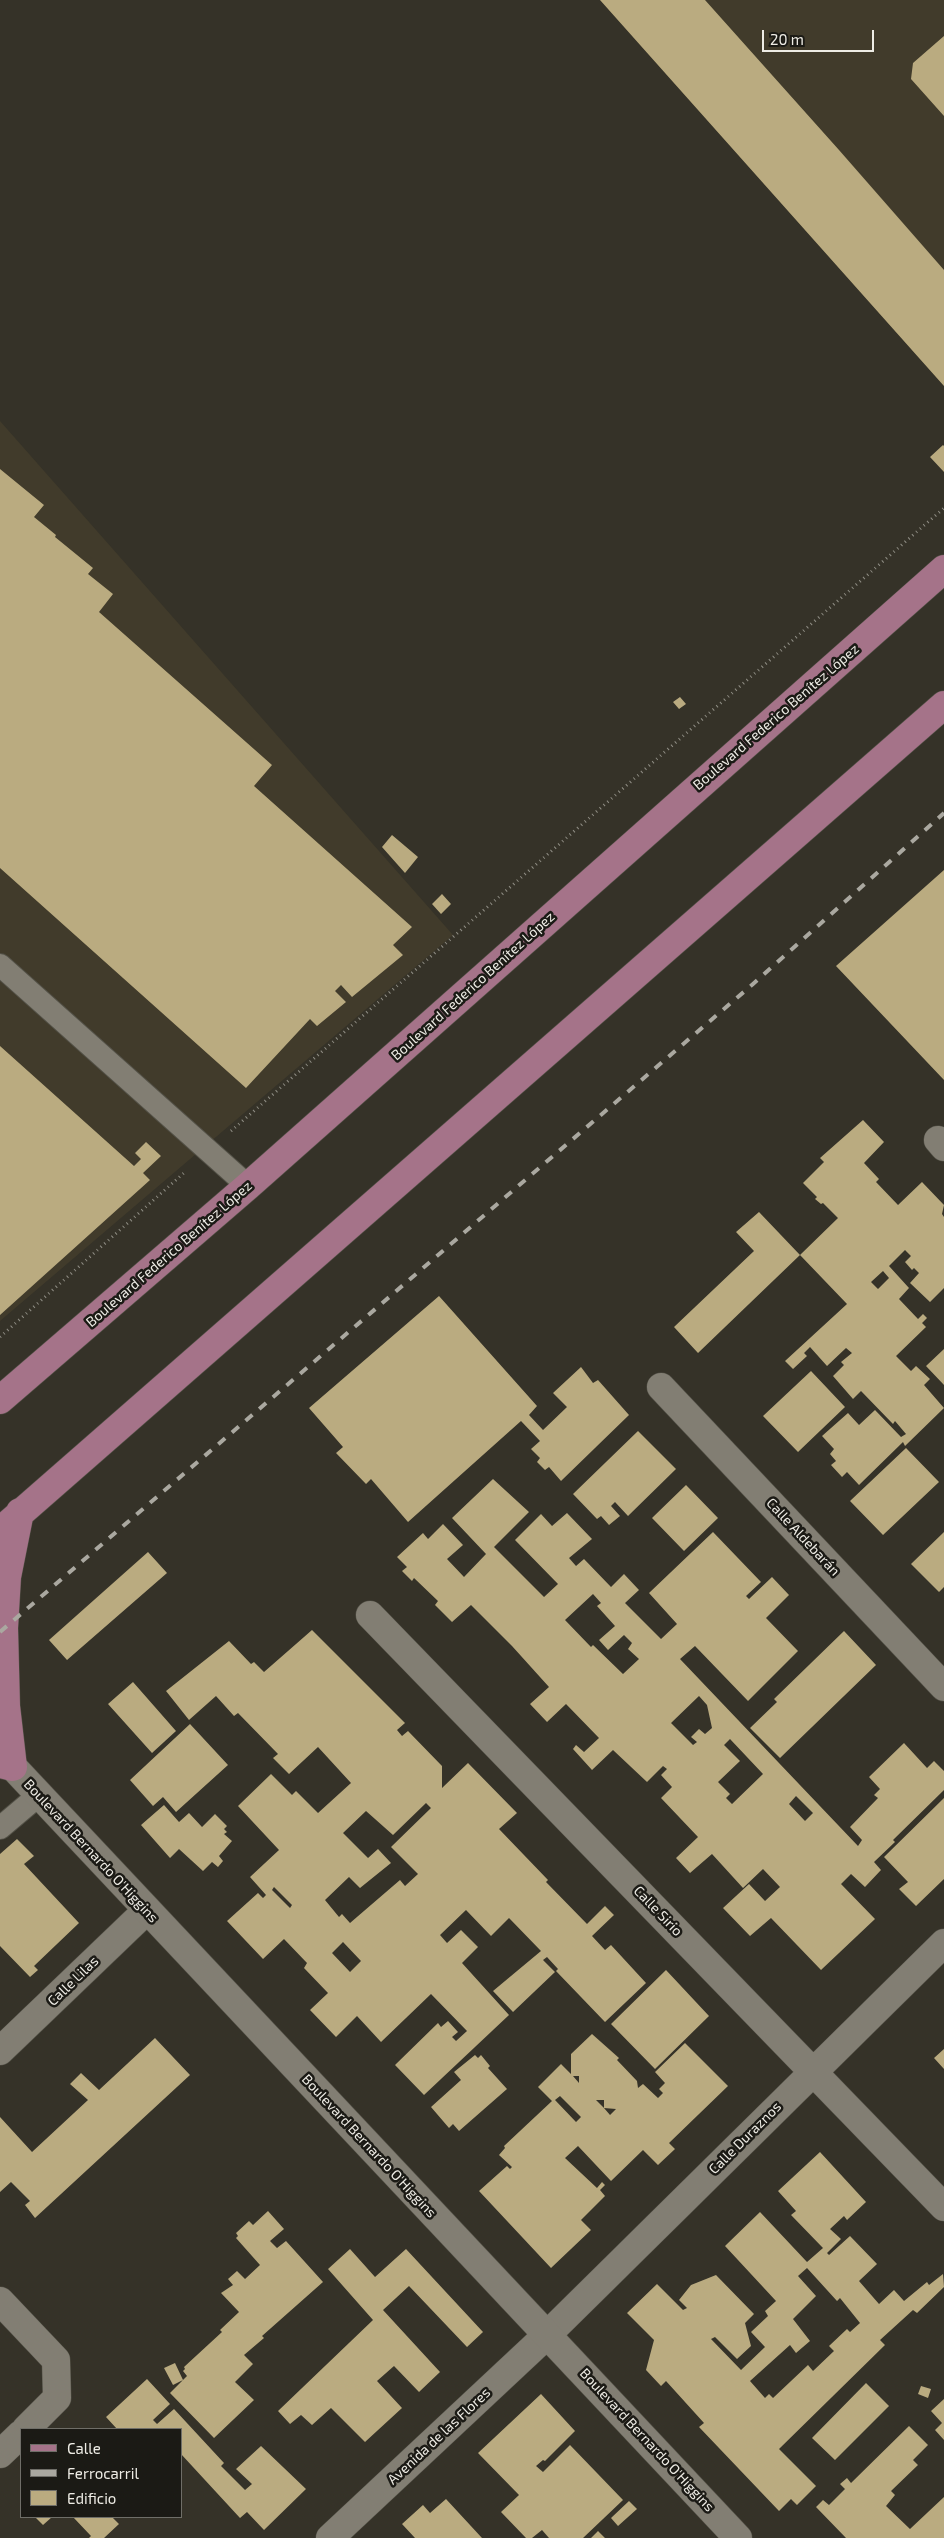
<!DOCTYPE html>
<meta charset="utf-8">
<style>
body{margin:0}
#map{position:relative;width:944px;height:2538px;overflow:hidden;background:#353228;font-family:"Exo 2",sans-serif}
canvas{display:block}
.legend{position:absolute;left:20px;top:2428px;width:162px;height:90px;box-sizing:border-box;background:#1b1a15;border:1px solid #6f6e68;margin:0;padding:6px 9px;list-style:none;font-size:15px;color:#eeece5}
.legend li{display:flex;align-items:center;gap:10px;height:25px}
.legend b{width:25px;border:1px solid #6f6e68}
.scale{position:absolute;left:762px;top:30px;width:112px;height:22px;box-sizing:border-box;border:2px solid #eeece5;border-top:0;padding-left:6px;font-size:15px;line-height:18px;white-space:nowrap;color:#eeece5;-webkit-text-stroke:4px #1b1a15;paint-order:stroke}
</style>
<div id="map">
<canvas width="944" height="2538"></canvas>
<ul class="legend">
<li><b style="height:6px;background:#a57389"></b>Calle</li>
<li><b style="height:6px;background:#aaa8a0"></b>Ferrocarril</li>
<li><b style="height:14px;background:#baab80"></b>Edificio</li>
</ul>
<div class="scale">20 m</div>
</div>
<script>
const c = document.querySelector('canvas').getContext('2d');
c.lineJoin = 'round';
function fill(path, color) { c.fillStyle = color; c.fill(path, 'evenodd'); }
const shape = rows => new Path2D(rows.map(r => 'M' + r).join(''));
function stroke(path, color, width, dash) { c.strokeStyle = color; c.lineWidth = width; c.lineCap = dash ? 'butt' : 'round'; c.setLineDash(dash || []); c.stroke(path); }
function drawText(font, color, halo, rows, align = 'center') {
  c.font = font + ' "Exo 2",sans-serif'; c.lineWidth = 5; c.setLineDash([]); c.textBaseline = 'middle'; c.strokeStyle = halo; c.fillStyle = color; for (const [text, x, y, turn = 0] of rows) {
    c.save(); c.translate(x, y); c.rotate((+turn || 0) * Math.PI / 180); c.textAlign = isNaN(turn) ? turn : align; if (halo) c.strokeText(text, 0, 0); c.fillText(text, 0, 0); c.restore();
  }
}
const built = shape([
 [600,0,944,0,944,386],
 [0,421,453,935,0,1321]
]);
const building = shape([
 [600,0,705,0,839,150,944,270,944,386],
 [944,36,944,116,911,79,913,63],
 [943,445,944,446,944,472,930,457],
 [0,469,44,505,34,517,56,535,55,537,93,568,88,574,113,594,99,612,272,765,254,786,412,927,393,945,403,955,352,997,341,985,335,991,346,1002,317,1026,310,1019,246,1088,0,868],
 [680,697,686,704,679,709,673,702],
 [392,835,418,857,405,873,382,847],
 [944,870,944,1080,836,966],
 [442,894,451,904,441,914,432,904],
 [0,1046,134,1166,141,1159,135,1153,146,1142,161,1156,143,1173,150,1180,0,1315],
 [863,1120,884,1142,864,1163,879,1179,876,1182,898,1205,922,1182,944,1205,942,1214,944,1217,944,1288,930,1302,910,1283,919,1273,914,1268,912,1270,905,1262,911,1256,905,1250,889,1266,909,1288,899,1299,918,1319,923,1314,927,1318,922,1323,926,1327,896,1356,911,1371,916,1366,930,1379,924,1385,944,1408,905,1446,903,1442,859,1485,847,1472,842,1477,831,1465,836,1461,830,1454,834,1449,822,1436,848,1413,859,1425,875,1410,901,1437,906,1434,895,1421,893,1424,861,1391,853,1399,833,1376,844,1365,841,1362,852,1353,846,1348,827,1366,810,1347,804,1353,807,1356,793,1369,785,1361,847,1304,800,1255,838,1218,823,1203,821,1204,815,1199,817,1197,803,1183,824,1162,820,1158],
 [883,1271,889,1278,878,1289,871,1282],
 [759,1212,800,1255,698,1353,674,1327,754,1251,736,1232],
 [439,1296,537,1406,529,1415,543,1430,567,1407,553,1393,581,1367,593,1383,598,1380,629,1415,561,1481,549,1467,545,1470,537,1462,540,1458,531,1449,540,1441,521,1421,408,1522,371,1479,366,1484,336,1453,343,1447,309,1408],
 [944,1349,944,1385,926,1366],
 [811,1371,845,1407,798,1452,763,1416],
 [638,1431,676,1469,628,1516,615,1502,611,1506,620,1516,609,1525,601,1516,597,1519,573,1494],
 [906,1448,939,1482,883,1535,850,1501],
 [493,1479,529,1512,494,1547,544,1597,558,1584,515,1540,541,1514,552,1526,567,1513,592,1539,569,1558,576,1566,584,1559,611,1587,624,1574,639,1590,625,1603,661,1639,677,1624,649,1593,713,1532,761,1582,746,1596,749,1599,772,1577,789,1595,766,1618,798,1651,748,1701,695,1646,680,1659,858,1846,862,1840,850,1827,878,1798,874,1795,880,1789,869,1777,904,1743,927,1768,934,1761,944,1771,944,1790,893,1840,895,1842,874,1862,881,1870,865,1887,851,1874,841,1884,875,1919,821,1970,771,1918,750,1936,723,1908,749,1884,765,1901,780,1887,763,1869,743,1888,712,1854,690,1873,676,1858,698,1837,661,1798,672,1787,661,1775,667,1769,663,1766,647,1782,613,1750,592,1770,573,1749,576,1745,584,1752,599,1738,566,1704,547,1722,530,1704,549,1687,512,1646,471,1605,452,1622,435,1605,438,1601,414,1578,412,1581,402,1571,407,1567,397,1557,423,1533,428,1539,443,1524,463,1545,447,1559,464,1577,486,1554,452,1518],
 [593,1594,601,1603,597,1606,615,1626,599,1640,608,1650,624,1635,632,1643,628,1649,639,1659,623,1674,593,1645,591,1647,565,1620],
 [699,1696,707,1705,712,1728,705,1734,699,1729,691,1737,697,1742,693,1745,671,1723],
 [730,1739,763,1774,732,1804,726,1798,730,1794,718,1782,740,1761,724,1745],
 [796,1796,813,1813,805,1821,789,1804],
 [686,1485,718,1518,684,1551,652,1518],
 [944,1532,944,1587,939,1592,911,1564],
 [148,1552,167,1573,67,1660,49,1640],
 [312,1630,405,1723,397,1730,402,1736,408,1731,442,1766,442,1788,468,1763,517,1813,499,1829,548,1880,546,1882,587,1924,605,1906,614,1915,592,1936,605,1950,611,1945,646,1983,605,2022,556,1971,558,1969,547,1957,543,1960,555,1972,513,2012,493,1991,541,1951,509,1918,491,1936,466,1910,440,1935,447,1943,461,1930,478,1947,462,1963,509,2015,424,2095,395,2065,438,2023,441,2027,448,2021,458,2032,452,2037,456,2041,467,2031,431,1994,381,2042,357,2016,336,2037,310,2010,328,1993,304,1968,307,1963,284,1939,263,1959,227,1921,258,1893,263,1898,266,1895,250,1877,279,1850,238,1806,271,1774,292,1795,296,1791,318,1813,351,1783,318,1747,289,1774,273,1758,278,1754,238,1713,234,1716,216,1696,189,1720,166,1691,229,1641,251,1664,254,1662,264,1672],
 [426,1803,431,1808,391,1847,418,1874,405,1886,400,1880,350,1923,342,1914,339,1917,325,1900,349,1877,360,1888,391,1863,378,1849,368,1858,343,1833,366,1811,393,1835],
 [274,1887,292,1905,290,1908,272,1890],
 [343,1942,361,1961,350,1972,332,1953],
 [844,1631,876,1665,780,1758,750,1728,777,1702,774,1699],
 [133,1682,176,1731,152,1753,108,1704],
 [190,1724,228,1765,176,1812,163,1797,153,1806,130,1780],
 [944,1798,944,1879,916,1906,899,1889,908,1882,884,1857],
 [164,1805,179,1822,189,1813,202,1827,215,1814,227,1826,224,1829,227,1832,224,1834,232,1841,219,1856,223,1861,218,1867,212,1862,203,1871,179,1849,170,1858,141,1825],
 [17,1839,34,1856,24,1864,79,1923,34,1966,38,1970,30,1977,0,1946,0,1854],
 [666,1970,709,2016,655,2069,611,2024],
 [592,2034,619,2058,617,2060,637,2081,638,2088,643,2084,658,2098,663,2093,659,2089,665,2083,655,2072,685,2043,728,2086,669,2143,675,2149,658,2165,643,2150,611,2181,578,2146,565,2158,597,2188,602,2182,605,2185,600,2190,605,2196,581,2220,591,2230,551,2268,479,2191,507,2166,510,2169,512,2167,499,2155,505,2148,504,2146,552,2101,538,2087,561,2064,571,2074,571,2054],
 [573,2076,579,2076,579,2083],
 [560,2096,581,2117,576,2122,555,2100],
 [596,2100,604,2100,604,2108],
 [604,2108,616,2109,610,2115],
 [155,2038,190,2075,35,2218,25,2205,30,2201,11,2182,0,2192,0,2117,32,2152,88,2100,70,2084,81,2073,99,2090],
 [944,2049,944,2069,934,2058],
 [475,2055,478,2058,481,2055,490,2066,488,2068,507,2089,459,2131,453,2124,449,2128,431,2107,461,2080,454,2072],
 [820,2152,866,2202,847,2220,844,2216,830,2229,841,2239,827,2253,829,2255,850,2236,877,2264,859,2281,879,2304,894,2290,904,2301,927,2282,929,2285,943,2274,944,2287,917,2313,913,2310,880,2340,885,2345,779,2449,816,2486,797,2505,791,2499,779,2511,699,2427,704,2423,666,2381,661,2386,646,2370,654,2340,627,2313,657,2284,683,2310,687,2308,679,2300,691,2285,716,2275,754,2314,745,2323,751,2346,737,2359,715,2337,711,2339,741,2370,765,2347,751,2332,768,2316,765,2311,776,2301,725,2246,760,2212,807,2262,823,2248,791,2215,796,2211,778,2191],
 [807,2268,837,2301,840,2298,860,2323,850,2332,847,2329,829,2346,834,2351,813,2371,808,2365,773,2398,769,2394,765,2398,750,2381,790,2345,796,2353,810,2341,793,2319,816,2296,798,2276],
 [268,2211,284,2229,270,2241,277,2248,286,2241,323,2282,262,2336,264,2338,244,2355,253,2364,235,2382,254,2400,214,2438,170,2393,187,2376,183,2371,185,2369,184,2367,222,2332,220,2330,239,2312,221,2293,233,2285,228,2279,237,2271,245,2279,260,2265,236,2238,238,2236,236,2233,249,2221,253,2225],
 [350,2249,375,2277,406,2249,483,2332,467,2347,409,2286,383,2310,440,2372,419,2392,394,2366,377,2381,402,2408,365,2442,331,2408,312,2425,301,2415,290,2424,278,2411,373,2320,328,2269],
 [175,2363,183,2380,173,2385,164,2368],
 [147,2379,170,2404,153,2420,157,2424,174,2409,224,2463,221,2466,245,2490,252,2484,236,2469,261,2446,306,2489,264,2530,247,2512,240,2518,181,2454,181,2429,117,2429,106,2417],
 [866,2383,889,2406,835,2460,812,2438],
 [921,2386,931,2389,928,2398,918,2394],
 [541,2394,575,2431,545,2461,543,2460,536,2466,543,2472,570,2445,623,2500,583,2538,549,2538,542,2530,532,2538,526,2538,501,2512,519,2495,478,2453],
 [944,2399,944,2440,935,2430,942,2423,931,2411],
 [909,2426,928,2445,913,2460,918,2465,891,2491,895,2495,886,2506,910,2529,944,2497,944,2538,846,2538,816,2507,823,2500,829,2505,845,2489,840,2484,847,2478,851,2483],
 [446,2499,482,2538,415,2538,402,2524,423,2505,430,2513],
 [629,2501,637,2509,618,2526,611,2518],
 [35,2517,52,2517,43,2525],
 [73,2517,112,2517,119,2524,104,2538,89,2538,91,2536],
 [598,2531,605,2538,591,2538]
]);
const path = shape([
 [231,1131,944,508],
 [0,1337,185,1172]
]);
const service = shape([
 [0,965,248,1186],
 [0,1828,39,1795]
]);
const minor = shape([
 [938,1140,944,1147],
 [661,1387,944,1687],
 [370,1615,944,2207],
 [0,2051,146,1911],
 [0,2301,56,2360,57,2398,26,2429],
 [0,2454,21,2434],
 [330,2538,548,2334,944,1943]
]);
const secondary = shape([
 [0,1753,738,2538]
]);
const primary = shape([
 [0,1400,248,1186,944,569],
 [0,1531,944,705],
 [0,1764,13,1767,6,1706,4,1628,7,1577,20,1512]
]);
const rail = shape([
 [0,1632,753,984,944,813]
]);
const streetNames = [
 ["Boulevard Federico Benítez López",776,717,-41],
 ["Boulevard Federico Benítez López",473,986,-42],
 ["Boulevard Federico Benítez López",169,1254,-41],
 ["Calle Aldebarán",803,1537,47],
 ["Boulevard Bernardo O'Higgins",91,1851,47],
 ["Calle Sirio",658,1911,46],
 ["Calle Lilas",73,1981,-44],
 ["Calle Duraznos",745,2138,-45],
 ["Boulevard Bernardo O'Higgins",369,2146,47],
 ["Avenida de las Flores",439,2436,-43],
 ["Boulevard Bernardo O'Higgins",647,2440,47]
];
fill(built, '#413b2b');
fill(building, '#baab80');
stroke(service, '#535147', 24);
stroke(minor, '#535147', 29);
stroke(secondary, '#535147', 29);
stroke(primary, '#535147', 29);
stroke(path, '#908e85', 3, [1, 4]);
stroke(service, '#827e73', 22);
stroke(minor, '#827e73', 28);
stroke(secondary, '#827e73', 28);
stroke(primary, '#a57389', 28);
stroke(rail, '#aaa8a0', 4, [9, 9]);
drawText('14px', '#eeece5', '#1b1a15', streetNames);
</script>
